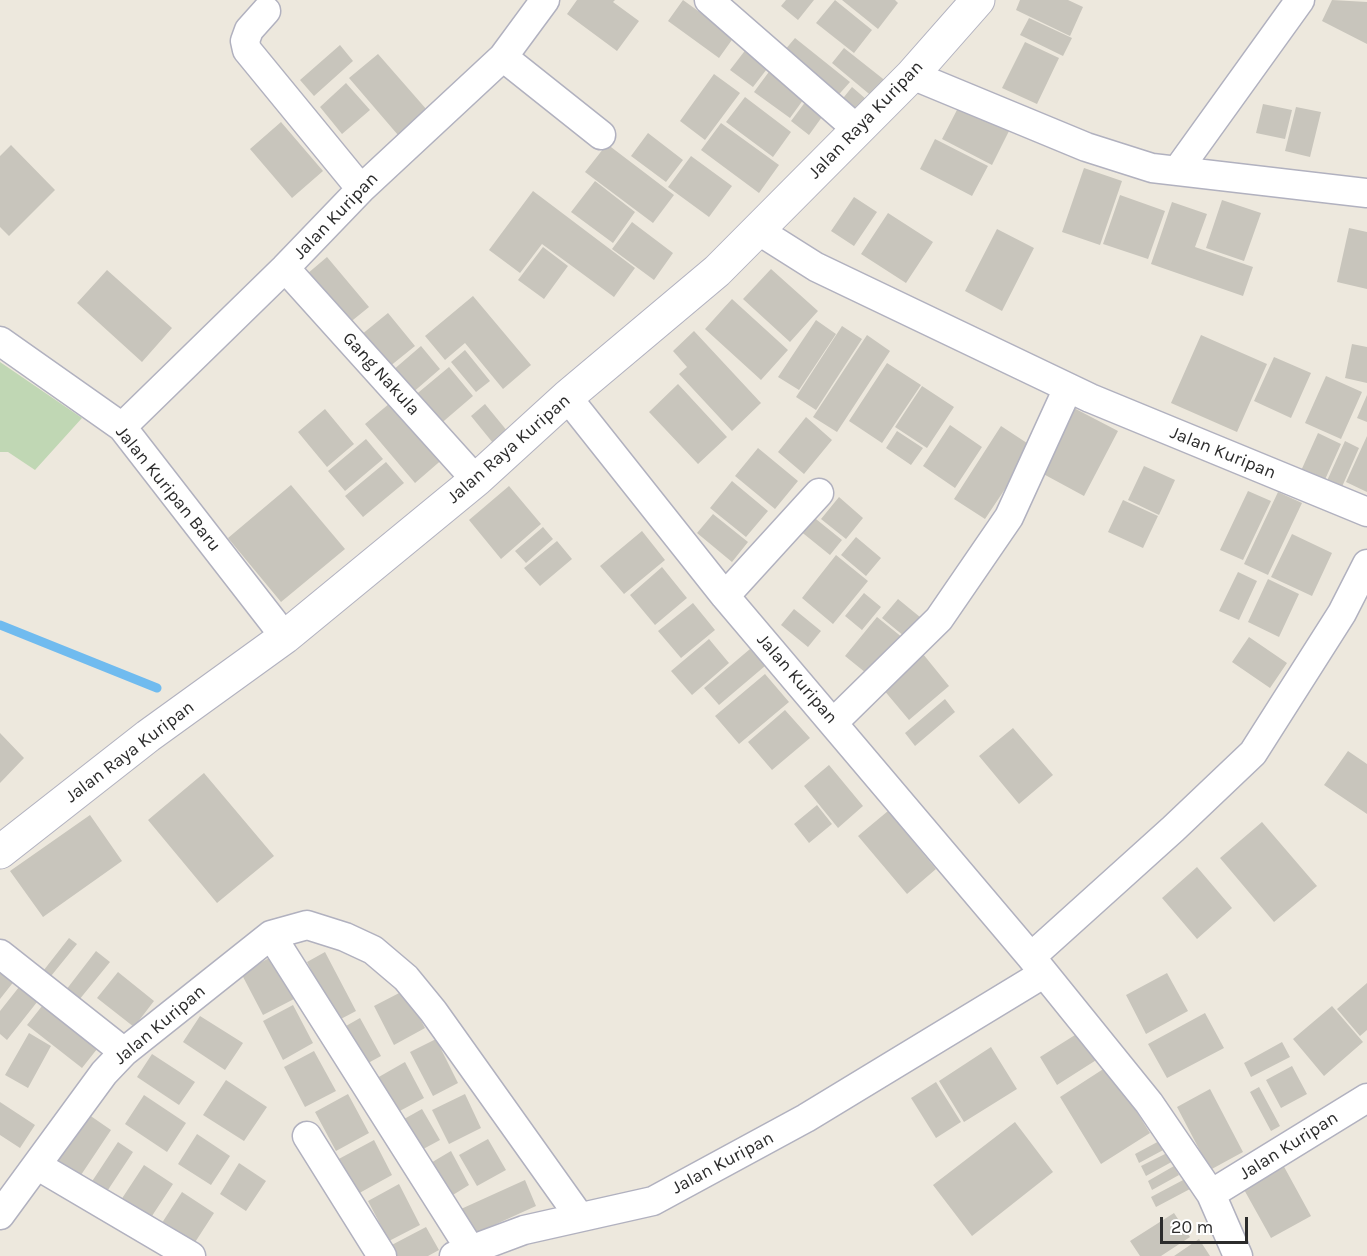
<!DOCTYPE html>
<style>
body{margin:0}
#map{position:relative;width:1367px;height:1256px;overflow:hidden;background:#ede8dd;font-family:Karla,sans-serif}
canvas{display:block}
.scale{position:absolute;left:1160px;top:1217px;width:88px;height:27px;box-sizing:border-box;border:3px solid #2b2b2b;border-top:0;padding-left:8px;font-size:18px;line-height:21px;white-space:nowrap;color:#2b2b2b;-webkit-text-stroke:4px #fff;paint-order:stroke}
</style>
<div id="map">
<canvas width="1367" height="1256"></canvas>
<div class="scale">20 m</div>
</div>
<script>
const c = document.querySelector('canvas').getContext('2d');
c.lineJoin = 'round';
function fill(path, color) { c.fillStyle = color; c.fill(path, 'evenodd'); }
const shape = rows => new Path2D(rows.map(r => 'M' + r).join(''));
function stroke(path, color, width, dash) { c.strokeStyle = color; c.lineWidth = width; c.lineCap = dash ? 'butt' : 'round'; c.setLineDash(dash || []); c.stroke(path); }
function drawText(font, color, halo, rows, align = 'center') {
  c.font = font + ' Karla,sans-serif'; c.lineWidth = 4.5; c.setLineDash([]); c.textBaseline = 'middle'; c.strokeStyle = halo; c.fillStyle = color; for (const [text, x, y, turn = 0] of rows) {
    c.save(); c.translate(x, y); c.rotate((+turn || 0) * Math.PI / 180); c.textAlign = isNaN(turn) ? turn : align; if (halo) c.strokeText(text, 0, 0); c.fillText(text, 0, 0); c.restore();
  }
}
const cemetery = shape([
 [0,362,82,418,35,470,8,452,0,452]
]);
const stream = shape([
 [0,625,157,688]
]);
const building = shape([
 [577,0,615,0,613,2,639,21,617,51,567,14],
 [683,0,734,37,719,58,668,21],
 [786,0,814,0,798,20,781,6],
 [835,0,872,30,854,53,816,23],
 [842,0,895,0,898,3,878,29],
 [1020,0,1068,0,1083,7,1070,36,1016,10],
 [1332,0,1367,2,1367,44,1322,21],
 [1029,18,1072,38,1063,56,1020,35],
 [795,38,850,82,833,101,779,57],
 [1025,42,1059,58,1037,104,1002,88],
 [340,45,353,61,314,96,300,80],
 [747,48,770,65,753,87,730,70],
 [844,48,887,82,874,98,832,63],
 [378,54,427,110,398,135,349,78],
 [771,69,806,96,790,118,754,92],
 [714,74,740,93,705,140,680,121],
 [346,83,370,110,342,134,320,107],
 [852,87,874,106,858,126,836,107],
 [745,97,791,132,773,157,726,122],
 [809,97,827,110,809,135,791,121],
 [1263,104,1292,110,1285,139,1256,133],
 [959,106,1009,131,992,165,942,139],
 [1296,107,1321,112,1310,157,1285,151],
 [281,122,323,171,292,198,250,149],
 [721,123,779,165,759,193,701,150],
 [648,133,683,160,666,182,631,156],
 [935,139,988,166,972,196,920,169],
 [607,144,674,195,653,223,585,172],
 [11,145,55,190,9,236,0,227,0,156],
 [691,156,732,186,709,217,668,187],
 [1084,168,1122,181,1100,245,1062,232],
 [595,181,635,212,613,243,571,212],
 [533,191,635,268,614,297,542,244,520,273,489,250],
 [1120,195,1165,211,1148,259,1103,244],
 [854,197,877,212,854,246,831,231],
 [1222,200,1261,213,1244,261,1206,248],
 [1172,202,1207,214,1195,247,1253,267,1243,296,1151,264],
 [888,213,933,242,906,283,861,254],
 [632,222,673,253,654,280,612,249],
 [1349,228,1367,232,1367,289,1337,282],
 [997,229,1034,248,1002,311,965,291],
 [543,247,568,266,544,299,518,280],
 [327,257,369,307,348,324,307,274],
 [771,269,818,311,790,342,743,299],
 [107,270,172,328,142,362,77,303],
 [473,296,531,365,503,389,465,343,445,360,425,336],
 [732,299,788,350,761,380,705,329],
 [388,313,415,346,389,367,361,335],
 [816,320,836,334,799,390,778,377],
 [842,326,862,339,816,410,796,397],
 [694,331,761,403,732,431,679,374,687,367,673,351],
 [867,335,890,351,837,432,813,417],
 [1201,335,1267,364,1237,432,1171,403],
 [1352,344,1367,347,1367,383,1345,378],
 [421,346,440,369,411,394,392,371],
 [465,350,490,381,476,392,451,362],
 [1274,357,1311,373,1291,418,1254,401],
 [887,363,921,385,882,443,849,421],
 [449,367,473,396,438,426,413,397],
 [1326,376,1362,392,1341,439,1305,423],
 [678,384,727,437,698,464,649,412],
 [922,386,954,407,927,448,895,427],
 [1367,395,1367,422,1357,418],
 [396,398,445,457,415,483,365,424],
 [485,404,508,432,493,443,471,416],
 [1070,406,1118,431,1084,496,1036,470],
 [325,409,354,444,327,467,298,432],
 [806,417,832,440,804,474,778,452],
 [950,425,982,447,955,488,923,466],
 [1001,426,1033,447,985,519,954,499],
 [897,431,923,448,911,465,886,448],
 [1318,433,1341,444,1323,484,1300,473],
 [1367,436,1367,492,1346,482],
 [366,439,383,459,345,491,328,471],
 [1345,441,1359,448,1341,489,1326,483],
 [758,448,798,481,775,509,735,476],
 [386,462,404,483,363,517,345,496],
 [1144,466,1175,480,1159,515,1128,500],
 [732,481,768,511,746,537,710,508],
 [291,485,345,549,281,602,228,538],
 [509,486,541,524,501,559,469,520],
 [1248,491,1271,501,1243,560,1220,550],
 [1278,492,1302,503,1268,575,1244,564],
 [839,497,863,518,846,539,821,519],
 [1123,500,1158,516,1143,548,1108,532],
 [713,514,748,542,732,562,697,533],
 [811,515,842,540,830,555,799,530],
 [543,527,553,539,526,563,515,551],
 [642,531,665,560,624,594,600,566],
 [1292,534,1332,553,1312,596,1271,577],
 [856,537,881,558,866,576,841,555],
 [557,541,572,559,540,586,524,568],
 [836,555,868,581,833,624,802,598],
 [662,567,687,598,655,625,630,595],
 [1238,572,1257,581,1239,620,1219,611],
 [1268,579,1299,594,1279,637,1248,622],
 [864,593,881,607,862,630,845,616],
 [898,599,926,622,910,641,882,618],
 [693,603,715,630,681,658,658,631],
 [794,609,821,631,808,647,781,625],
 [877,617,903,638,871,677,845,656],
 [1249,637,1287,663,1270,688,1232,662],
 [709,639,729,663,692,695,671,671],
 [750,649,765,666,719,705,704,688],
 [923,654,949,686,909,720,883,689],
 [765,674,789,702,739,744,715,716],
 [945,699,955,712,915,746,905,733],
 [785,710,810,738,772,770,748,742],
 [1013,728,1053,775,1019,804,979,756],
 [0,733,24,758,0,783],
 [1348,751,1367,764,1367,814,1324,785],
 [829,765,863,806,838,828,804,786],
 [204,773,274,856,217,903,148,820],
 [817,805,832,824,809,843,794,824],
 [888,811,936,869,907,894,858,836],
 [90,815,122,861,43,917,10,871],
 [1262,822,1317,886,1274,922,1220,858],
 [1197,867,1232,908,1197,939,1162,898],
 [69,938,77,944,47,981,40,975],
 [96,951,110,962,79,1000,66,990],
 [325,952,356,1011,337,1021,307,962],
 [273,956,296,998,263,1015,241,973],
 [7,965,19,975,0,999,0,974],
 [118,972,154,1001,134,1027,97,998],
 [1167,973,1188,1011,1146,1034,1126,995],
 [23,982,41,997,7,1040,0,1034,0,1011],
 [1367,983,1367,1030,1360,1036,1337,1009],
 [405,990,425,1028,394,1045,374,1006],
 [46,1001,101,1044,82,1068,27,1025],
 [293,1005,313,1043,283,1060,263,1021],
 [1332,1006,1363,1042,1324,1076,1293,1039],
 [1205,1013,1224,1048,1167,1078,1148,1044],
 [200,1016,243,1043,225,1070,183,1042],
 [360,1018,381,1056,359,1068,339,1030],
 [1083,1030,1101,1057,1057,1085,1040,1057],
 [29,1033,51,1046,28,1088,5,1075],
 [436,1039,458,1083,433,1096,410,1052],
 [1282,1042,1290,1057,1251,1077,1244,1063],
 [991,1047,1017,1089,964,1122,939,1081],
 [314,1051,336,1091,305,1107,284,1067],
 [152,1054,195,1082,179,1105,137,1077],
 [405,1062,424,1098,396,1113,377,1078],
 [1108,1066,1150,1133,1101,1164,1060,1097],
 [1292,1066,1307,1094,1281,1108,1266,1080],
 [226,1080,267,1107,244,1141,203,1115],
 [936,1082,961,1122,936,1138,911,1098],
 [1259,1087,1280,1126,1271,1131,1250,1092],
 [1210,1089,1243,1152,1210,1170,1177,1107],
 [348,1094,369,1133,336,1151,315,1112],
 [465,1094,481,1128,449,1144,432,1110],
 [144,1095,186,1123,167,1152,125,1124],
 [0,1102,35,1125,20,1148,0,1135],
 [422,1109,440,1140,414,1154,397,1123],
 [82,1110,111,1130,77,1181,48,1162],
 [1015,1122,1053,1172,972,1236,933,1185],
 [197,1134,230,1156,211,1185,178,1164],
 [488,1139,506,1170,477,1186,459,1155],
 [1163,1139,1167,1148,1139,1163,1135,1154],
 [374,1140,392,1175,354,1196,335,1161],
 [118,1142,133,1152,102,1199,87,1189],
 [1173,1150,1177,1159,1146,1176,1141,1166],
 [451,1151,469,1185,448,1198,429,1164],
 [239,1163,266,1181,246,1211,220,1194],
 [1282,1163,1311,1216,1271,1238,1242,1186],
 [144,1165,173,1184,148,1222,119,1203],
 [1174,1166,1179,1175,1152,1190,1148,1181],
 [1185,1179,1190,1189,1156,1207,1151,1197],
 [525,1180,536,1206,472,1235,461,1209],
 [399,1184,420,1225,389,1241,368,1201],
 [182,1192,214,1213,190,1250,158,1229],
 [1174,1213,1190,1237,1161,1256,1140,1256,1130,1241],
 [426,1227,439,1250,428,1256,391,1256,386,1248],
 [1199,1239,1210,1256,1174,1256]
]);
const minor = shape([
 [709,0,858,130],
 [266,11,249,30,245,41,247,50,361,189],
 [503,57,601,135],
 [912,75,1086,147,1152,168,1367,193],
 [1177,171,1300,0],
 [759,231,816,267,1090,398,1367,512],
 [285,268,476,480],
 [0,341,122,427,285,637],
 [567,397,725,596,1031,957,1149,1103,1211,1194,1238,1256],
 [122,427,285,268,361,189,503,57,545,0],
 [725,596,819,493],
 [834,722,939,619,1009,517,1068,388],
 [271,935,470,1249],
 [0,954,124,1052],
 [1031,957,1173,829,1253,753,1342,613,1367,564],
 [307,1136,382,1256],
 [38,1166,191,1256],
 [1211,1194,1367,1098],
 [0,1215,104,1073,124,1052,271,935,307,925,345,937,373,950,406,978,433,1011,579,1216],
 [454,1256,524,1230,653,1201,806,1118,1043,974]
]);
const tertiary = shape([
 [0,852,148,736,285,637,476,480,567,397,717,271,912,75,978,0]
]);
const streetNames = [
 ["Jalan Raya Kuripan",866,120,-46],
 ["Jalan Kuripan",336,216,-46],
 ["Gang Nakula",381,374,48],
 ["Jalan Raya Kuripan",509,449,-41],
 ["Jalan Kuripan",1223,453,22],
 ["Jalan Kuripan Baru",168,489,51],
 ["Jalan Kuripan",797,679,49],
 ["Jalan Raya Kuripan",130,752,-37],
 ["Jalan Kuripan",160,1025,-40],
 ["Jalan Kuripan",1289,1146,-32],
 ["Jalan Kuripan",723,1163,-28]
];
fill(cemetery, '#c0d7b4');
stroke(stream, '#70bbef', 9);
fill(building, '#c8c5bc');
stroke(minor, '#b1b1bf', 31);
stroke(tertiary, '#b1b1bf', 35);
stroke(minor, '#fff', 28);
stroke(tertiary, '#fff', 33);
drawText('18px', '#2b2b2b', '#fff', streetNames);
</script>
